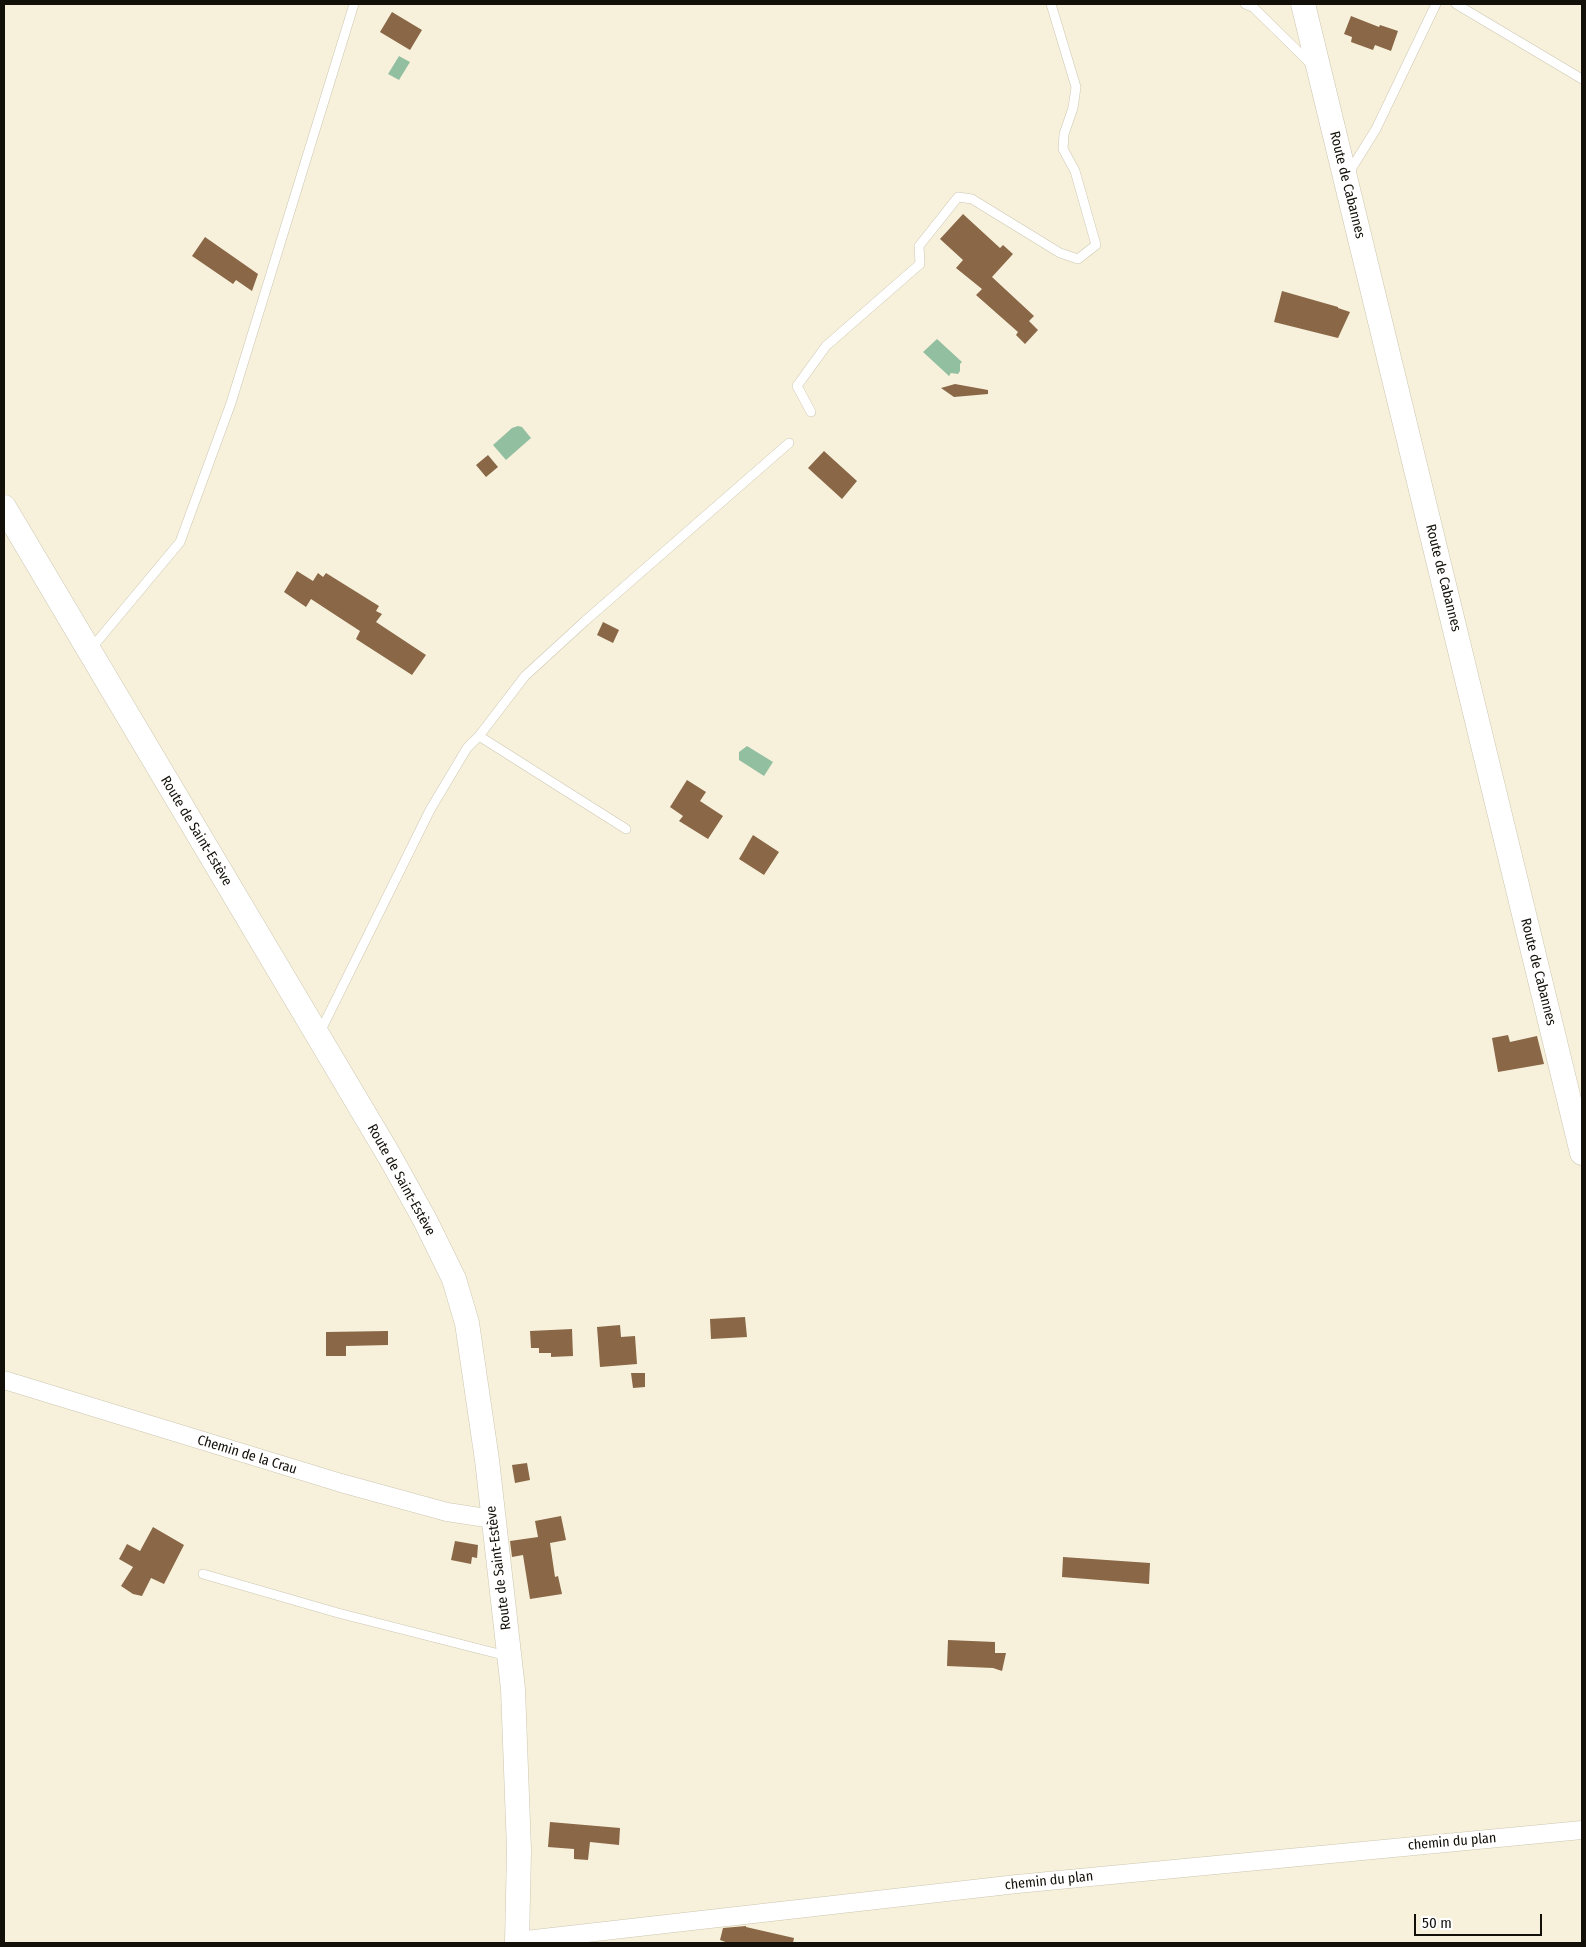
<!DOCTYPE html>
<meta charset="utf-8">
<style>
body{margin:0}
#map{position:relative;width:1586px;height:1947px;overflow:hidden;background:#f7f1db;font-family:"Fira Sans Condensed",sans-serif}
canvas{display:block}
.frame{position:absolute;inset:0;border:5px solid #131009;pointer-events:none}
.scale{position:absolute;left:1414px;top:1914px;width:128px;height:22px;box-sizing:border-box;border:2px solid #131009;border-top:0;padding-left:6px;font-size:15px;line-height:18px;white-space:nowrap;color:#131009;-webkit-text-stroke:4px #fff;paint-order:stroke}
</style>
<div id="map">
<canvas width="1586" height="1947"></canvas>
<div class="frame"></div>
<div class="scale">50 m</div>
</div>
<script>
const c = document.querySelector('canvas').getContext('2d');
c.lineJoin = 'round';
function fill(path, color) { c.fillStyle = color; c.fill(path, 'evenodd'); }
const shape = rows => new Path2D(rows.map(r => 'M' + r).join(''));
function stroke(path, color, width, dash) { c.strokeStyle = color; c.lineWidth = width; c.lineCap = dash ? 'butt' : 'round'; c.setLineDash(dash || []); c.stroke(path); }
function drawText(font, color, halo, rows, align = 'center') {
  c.font = font + ' "Fira Sans Condensed",sans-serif'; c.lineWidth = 4; c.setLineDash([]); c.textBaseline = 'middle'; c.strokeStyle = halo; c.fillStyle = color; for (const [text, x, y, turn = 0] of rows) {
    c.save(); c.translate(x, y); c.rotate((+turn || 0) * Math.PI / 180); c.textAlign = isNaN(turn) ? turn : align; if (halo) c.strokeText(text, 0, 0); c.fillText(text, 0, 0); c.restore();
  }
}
const water = shape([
 [399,56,410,62,399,80,388,74],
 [937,339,962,362,960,364,960,371,958,374,951,373,949,376,923,352],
 [518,426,522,427,531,438,506,460,493,445,512,428],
 [747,746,773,762,764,776,739,760,739,752]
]);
const building = shape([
 [392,12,422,30,410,50,380,32],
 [1351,16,1379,27,1380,25,1398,31,1391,51,1375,45,1373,50,1351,42,1352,37,1344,34],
 [963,214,1000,248,1003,245,1013,254,992,277,1034,316,1029,321,1038,330,1025,344,1016,335,1018,332,976,295,982,289,956,268,963,260,940,239],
 [205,237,258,274,252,291,236,280,233,284,192,256],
 [1282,291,1338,307,1338,308,1350,312,1338,338,1274,322],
 [955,384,988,390,988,394,954,397,941,388],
 [824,451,857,481,842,499,808,468],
 [488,455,498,467,486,477,476,465],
 [297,571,313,581,318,573,323,577,326,573,379,606,376,611,382,614,376,622,426,655,412,675,356,639,360,631,340,618,311,599,306,607,284,592],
 [603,622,619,630,613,643,597,635],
 [687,780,706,792,700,801,723,816,708,839,679,821,683,816,670,807],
 [753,835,779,852,764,875,739,859],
 [1508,1035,1510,1042,1537,1036,1544,1064,1498,1072,1492,1038],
 [745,1317,747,1337,711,1339,710,1319],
 [620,1325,621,1337,635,1336,637,1364,600,1367,597,1327],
 [572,1329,573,1356,551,1357,551,1353,539,1353,539,1348,531,1348,530,1331],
 [388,1331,388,1345,346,1346,346,1356,326,1356,326,1332],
 [631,1373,645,1373,645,1387,633,1388],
 [527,1463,530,1480,515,1483,512,1465],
 [561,1516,566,1540,550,1543,555,1577,558,1576,562,1594,530,1599,523,1555,512,1557,510,1541,538,1537,535,1521],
 [153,1527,184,1545,164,1584,151,1578,142,1596,133,1594,121,1586,133,1567,119,1559,127,1544,140,1551],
 [455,1541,478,1545,477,1558,472,1557,471,1564,451,1560],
 [1063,1557,1150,1563,1149,1584,1062,1577],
 [948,1640,995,1642,995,1653,1006,1653,1002,1671,993,1668,947,1666],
 [550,1822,620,1828,619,1845,590,1842,588,1860,574,1859,574,1849,548,1847],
 [746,1926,746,1927,794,1938,793,1943,728,1943,720,1940,723,1928]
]);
const lane = shape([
 [1245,4,1254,8,1311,64],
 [1456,4,1582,79],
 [1348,174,1376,129,1436,4],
 [811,412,797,386,826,346,920,264,919,246,958,197,972,199,1060,253,1078,259,1096,245,1075,171,1063,149,1064,134,1073,108,1076,87,1051,4],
 [90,650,180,542,231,403,354,4],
 [479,736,525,676,585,621,789,443],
 [319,1034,430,810,467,748,479,736,626,829],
 [203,1574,338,1613,507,1656]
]);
const street = shape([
 [4,1380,341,1483,447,1512,493,1519],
 [517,1941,1017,1884,1582,1830]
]);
const secondary = shape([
 [1303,4,1582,1153],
 [4,507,390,1157,425,1220,454,1279,467,1323,487,1460,513,1689,519,1850,517,1943]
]);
const streetNames = [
 ["Route de Cabannes",1347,185,76],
 ["Route de Cabannes",1443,578,76],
 ["Route de Saint-Estève",196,831,59],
 ["Route de Cabannes",1538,972,76],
 ["Route de Saint-Estève",401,1180,61],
 ["Chemin de la Crau",247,1455,17],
 ["Route de Saint-Estève",499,1568,-97],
 ["chemin du plan",1452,1842,-5],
 ["chemin du plan",1049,1881,-6]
];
fill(water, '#93bfa1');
fill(building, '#896747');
stroke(lane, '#ccc6b1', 10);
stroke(street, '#ccc6b1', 19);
stroke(secondary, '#ccc6b1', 25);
stroke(lane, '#fff', 9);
stroke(street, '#fff', 18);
stroke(secondary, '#fff', 24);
drawText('14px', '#131009', '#fff', streetNames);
</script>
